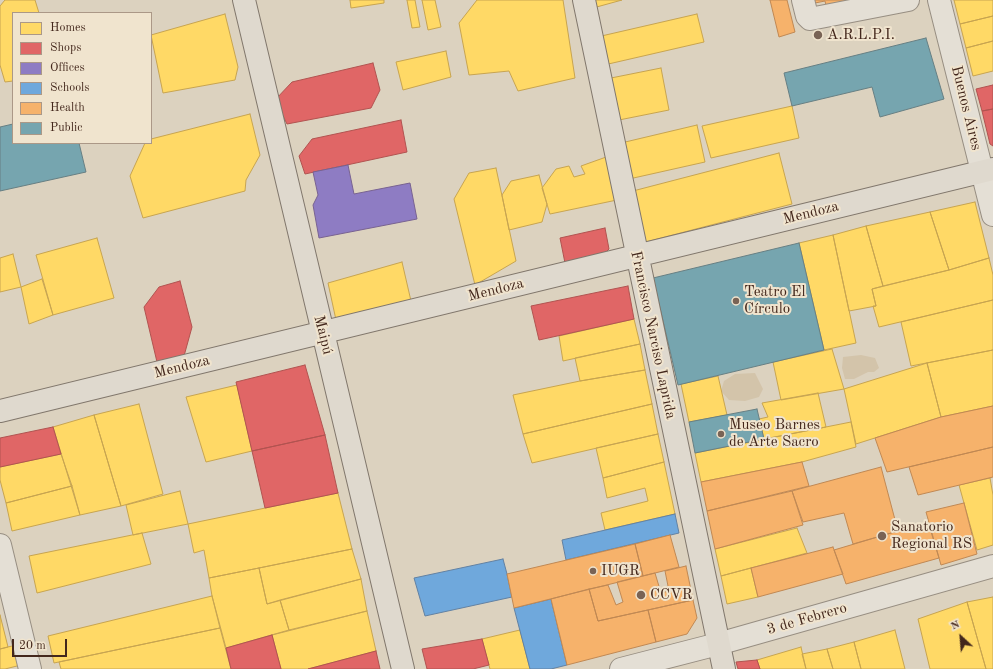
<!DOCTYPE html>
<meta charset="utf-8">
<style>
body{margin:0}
#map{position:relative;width:993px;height:669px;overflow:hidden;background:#dcd2bf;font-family:"Old Standard TT",serif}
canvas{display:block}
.legend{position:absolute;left:12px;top:12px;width:140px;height:132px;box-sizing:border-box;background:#f0e4ce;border:1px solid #ab9887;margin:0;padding:5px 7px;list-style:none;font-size:12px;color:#43271c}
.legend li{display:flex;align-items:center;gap:8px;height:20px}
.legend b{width:20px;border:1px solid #ab9887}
.north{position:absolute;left:941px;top:617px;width:40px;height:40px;-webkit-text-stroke:3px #f0e4ce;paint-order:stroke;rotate:334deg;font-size:11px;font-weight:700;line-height:16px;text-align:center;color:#43271c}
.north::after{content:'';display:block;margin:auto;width:14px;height:18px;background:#43271c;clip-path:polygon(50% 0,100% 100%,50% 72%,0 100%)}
.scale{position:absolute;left:12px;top:639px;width:55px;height:18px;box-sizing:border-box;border:2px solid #43271c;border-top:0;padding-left:5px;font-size:12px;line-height:14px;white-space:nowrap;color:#43271c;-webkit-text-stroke:3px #f0e4ce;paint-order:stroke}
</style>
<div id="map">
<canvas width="993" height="669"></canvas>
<ul class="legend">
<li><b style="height:11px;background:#ffd966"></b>Homes</li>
<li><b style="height:11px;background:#e06666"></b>Shops</li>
<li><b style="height:11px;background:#8e7cc3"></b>Offices</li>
<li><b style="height:11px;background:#6fa8dc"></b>Schools</li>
<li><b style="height:11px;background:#f6b26b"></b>Health</li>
<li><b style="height:11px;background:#76a5af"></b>Public</li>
</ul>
<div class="north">N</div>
<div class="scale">20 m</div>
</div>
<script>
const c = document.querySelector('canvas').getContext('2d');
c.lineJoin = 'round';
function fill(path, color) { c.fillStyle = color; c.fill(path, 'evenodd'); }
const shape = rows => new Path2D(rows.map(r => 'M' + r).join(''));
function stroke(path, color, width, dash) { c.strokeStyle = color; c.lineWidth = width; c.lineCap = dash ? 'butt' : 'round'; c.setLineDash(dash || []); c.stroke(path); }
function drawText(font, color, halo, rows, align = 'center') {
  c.font = font + ' "Old Standard TT",serif'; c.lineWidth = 4; c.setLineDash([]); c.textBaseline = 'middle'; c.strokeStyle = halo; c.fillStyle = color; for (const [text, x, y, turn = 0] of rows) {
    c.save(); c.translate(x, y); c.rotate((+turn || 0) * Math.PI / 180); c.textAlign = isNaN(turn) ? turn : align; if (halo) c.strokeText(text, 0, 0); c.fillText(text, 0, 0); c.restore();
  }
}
const green = shape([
 [861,355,875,358,879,368,874,372,868,372,854,379,845,379,842,368,843,357],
 [755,373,763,389,759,397,745,401,729,400,721,391,724,381,735,374]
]);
const homes = shape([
 [5,0,35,0,39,13,13,13,13,81,5,82,0,65,0,6,5,0],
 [350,0,384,0,384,3,351,8,350,0],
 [407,0,415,0,420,27,412,28,407,0],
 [422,0,435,0,441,27,428,30,422,0],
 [477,0,563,0,575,78,518,91,509,71,469,75,459,23,477,0],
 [590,0,622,0,593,8,590,0],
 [954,0,993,0,993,16,960,24,954,0],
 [225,14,238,67,235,80,163,93,151,35,225,14],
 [697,14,704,42,604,65,597,37,697,14],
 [993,16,993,41,966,48,960,24,993,16],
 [993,41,993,71,973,76,966,48,993,41],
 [446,51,451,77,403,90,396,62,446,51],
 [661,68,669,110,614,121,606,79,661,68],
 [792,106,799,138,711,158,702,126,792,106],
 [250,114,260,155,246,180,245,191,143,218,130,176,145,143,151,143,151,139,250,114],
 [697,125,705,162,629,179,621,143,697,125],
 [779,153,792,204,642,243,629,192,779,153],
 [609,156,617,200,550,214,542,188,556,169,569,166,574,177,585,174,581,166,609,156],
 [496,168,516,261,475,285,454,199,469,173,496,168],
 [539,175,547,204,542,222,509,230,502,195,511,181,539,175],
 [975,202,989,258,949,270,930,212,975,202],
 [930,212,949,270,883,286,866,226,930,212],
 [866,226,883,286,872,289,876,306,849,311,833,235,866,226],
 [833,235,856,343,824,350,799,243,833,235],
 [97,238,114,298,53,315,36,255,97,238],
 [13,254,21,287,0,292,0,258,13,254],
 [989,258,993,275,993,300,879,327,873,306,876,306,872,289,949,270,989,258],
 [402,262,411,301,336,320,328,283,402,262],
 [42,279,53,315,29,324,21,287,42,279],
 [993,300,993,350,911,366,901,322,993,300],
 [634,319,640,344,563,361,559,336,634,319],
 [640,344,645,370,580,381,575,358,640,344],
 [832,349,844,389,781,400,773,362,832,349],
 [993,350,993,406,941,417,927,363,993,350],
 [927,363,941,417,856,444,844,389,927,363],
 [645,370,652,404,523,434,513,395,580,381,645,370],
 [718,376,727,415,689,422,681,384,718,376],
 [237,385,252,451,206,462,186,397,237,385],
 [818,393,826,427,764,439,759,419,768,417,762,403,818,393],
 [139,404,163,494,121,506,94,415,139,404],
 [652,404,658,434,532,463,523,434,652,404],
 [94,415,121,506,80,515,53,427,94,415],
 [851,422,856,447,802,462,701,482,695,453,851,422],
 [658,434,664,462,603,478,596,448,658,434],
 [61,454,72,486,6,503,0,480,0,467,61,454],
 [664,462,675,514,605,530,601,513,648,501,645,488,607,498,603,478,664,462],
 [990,478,993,495,993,545,977,550,959,485,990,478],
 [72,486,80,515,12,531,6,503,72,486],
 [180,491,188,524,133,535,126,505,180,491],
 [338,493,352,549,259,568,209,578,204,550,194,553,188,524,338,493],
 [797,528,807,553,721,576,715,549,797,528],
 [142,533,151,564,37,593,29,556,142,533],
 [352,549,361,579,267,604,259,568,352,549],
 [259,568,267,604,280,600,289,630,226,648,212,596,209,578,259,568],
 [751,568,758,597,727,604,721,576,751,568],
 [361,579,367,611,289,630,280,600,361,579],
 [212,596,220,628,54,663,48,636,212,596],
 [993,597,993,669,986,669,967,602,993,597],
 [967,602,986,669,930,669,918,619,967,602],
 [367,611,376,651,308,669,281,669,272,635,367,611],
 [0,615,8,647,0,649,0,615],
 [220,628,231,669,61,669,59,662,220,628],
 [520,630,530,669,490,669,482,639,520,630],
 [895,630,905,669,861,669,854,642,895,630],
 [854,642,861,669,833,669,827,649,854,642],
 [16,645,21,665,5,669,0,669,0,649,16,645],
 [801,647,806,669,760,669,757,660,801,647],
 [827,649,833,669,806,669,802,654,827,649]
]);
const shops = shape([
 [373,63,380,90,371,108,287,124,275,100,292,82,373,63],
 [993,85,993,109,982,111,976,89,993,85],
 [993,109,993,146,990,144,982,111,993,109],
 [401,120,407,152,305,174,299,156,312,139,401,120],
 [605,228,609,249,604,254,565,263,560,238,605,228],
 [180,281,192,327,184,356,157,362,144,307,159,287,180,281],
 [628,286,634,319,539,340,531,306,628,286],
 [305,365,325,435,252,451,236,382,305,365],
 [53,427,61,454,0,467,0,438,53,427],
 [325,435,338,493,265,508,252,451,325,435],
 [272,635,281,669,231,669,226,648,272,635],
 [482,639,489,665,473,669,427,669,422,649,482,639],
 [376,651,380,669,308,669,376,651],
 [757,660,760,669,738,669,736,662,757,660]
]);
const offices = shape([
 [348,165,354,194,410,183,417,219,319,238,313,205,318,195,313,172,348,165]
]);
const schools = shape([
 [675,514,679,533,566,560,562,540,675,514],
 [503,559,507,574,512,597,425,616,414,578,503,559],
 [551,599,567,665,551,669,530,669,514,608,551,599]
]);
const health = shape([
 [770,0,787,0,795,32,779,37,770,0],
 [814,0,883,0,828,14,825,1,815,3,814,0],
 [993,406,993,447,887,472,875,438,941,417,993,406],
 [993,447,993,477,918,495,909,467,993,447],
 [802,462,809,486,707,511,701,482,802,462],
 [881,467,898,531,853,544,844,513,803,522,792,491,881,467],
 [792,491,803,525,715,549,707,511,792,491],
 [964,503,977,554,941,565,926,512,964,503],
 [928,522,939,558,846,584,834,550,928,522],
 [670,535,679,567,643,576,635,544,670,535],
 [635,544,643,576,514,608,507,574,635,544],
 [833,547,843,574,758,597,751,568,833,547],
 [686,566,693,600,598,621,589,589,608,585,616,605,623,602,617,582,655,573,661,593,669,591,665,571,686,566],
 [589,589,598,621,648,610,656,642,567,665,551,599,589,589],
 [693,600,697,618,687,634,656,642,648,610,693,600]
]);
const public = shape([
 [926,38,944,99,880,117,872,87,792,106,784,73,926,38],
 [13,124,13,143,79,143,86,172,0,191,0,127,13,124],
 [799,243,824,350,678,385,653,278,799,243],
 [757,409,764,439,695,453,689,422,757,409]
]);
const minor = shape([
 [803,0,807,16,810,19,908,0],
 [939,0,993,215],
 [0,545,30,669],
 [621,669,718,644,993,566]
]);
const major = shape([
 [244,0,403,669],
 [584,0,724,669],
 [0,411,993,169]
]);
const markers = [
 [818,35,5,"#796355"],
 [736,301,4,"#796355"],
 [721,434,4,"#796355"],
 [882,536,5,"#796355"],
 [593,571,4,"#796355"],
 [641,595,5,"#796355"]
];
const poiNames = [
 ["A.R.L.P.I.",827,35],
 ["Teatro El",744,292],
 ["Círculo",744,309],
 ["Museo Barnes",729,425],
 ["de Arte Sacro",729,442],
 ["Sanatorio",891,527],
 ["Regional RS",891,544],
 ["IUGR",601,571],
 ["CCVR",650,595]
];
const streetNames = [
 ["Buenos Aires",966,108,76],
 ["Mendoza",811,213,-14],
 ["Mendoza",496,290,-14],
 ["Maipú",323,335,76],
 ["Francisco Narciso Laprida",653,335,78],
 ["Mendoza",182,367,-14],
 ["3 de Febrero",807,619,-16]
];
fill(green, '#d3c4aa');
fill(homes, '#ffd966');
stroke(homes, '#c7a450', 1);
fill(shops, '#e06666');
stroke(shops, '#b15350', 1);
fill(offices, '#8e7cc3');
stroke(offices, '#786291', 1);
fill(schools, '#6fa8dc');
stroke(schools, '#6281a2', 1);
fill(health, '#f6b26b');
stroke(health, '#c08853', 1);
fill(public, '#76a5af');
stroke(public, '#677f83', 1);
stroke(minor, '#978e82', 24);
stroke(major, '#81776c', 24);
stroke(minor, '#e4dfd5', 22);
stroke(major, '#dfd9ce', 22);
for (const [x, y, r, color] of markers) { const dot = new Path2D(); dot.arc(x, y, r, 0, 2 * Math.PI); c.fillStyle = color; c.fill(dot); stroke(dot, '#f0e4ce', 1.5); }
drawText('15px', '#43271c', '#f0e4ce', poiNames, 'left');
drawText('15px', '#43271c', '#f0e4ce', streetNames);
</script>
